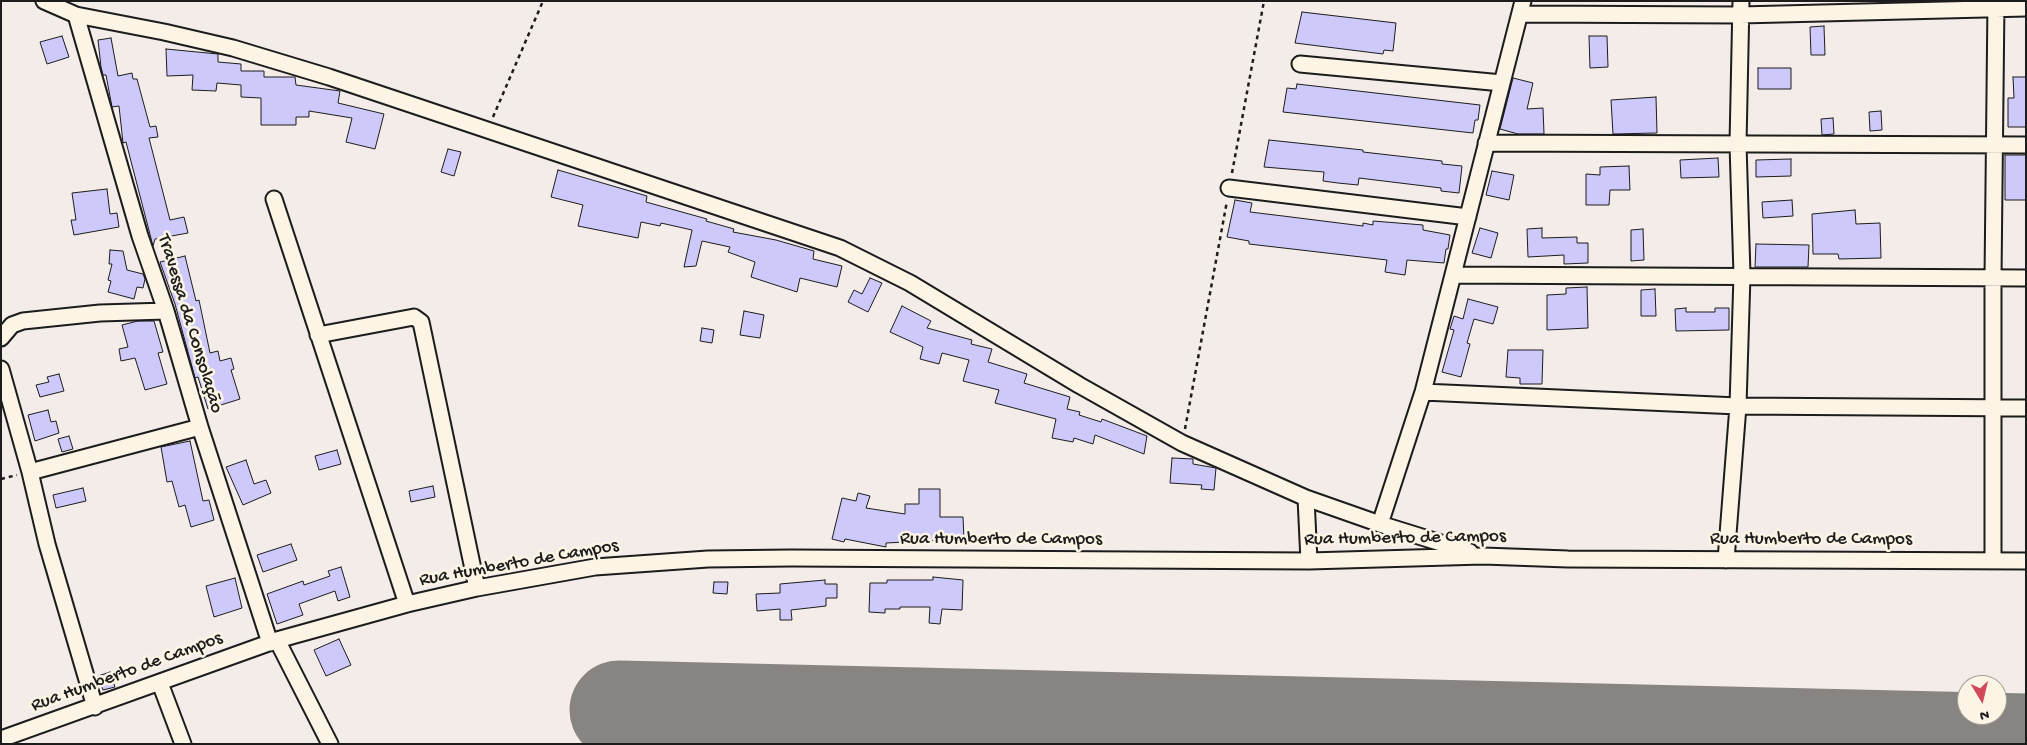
<!DOCTYPE html>
<meta charset="utf-8">
<style>
body{margin:0}
#map{position:relative;width:2027px;height:745px;overflow:hidden;background:#f3ece9;font-family:"Gochi Hand",sans-serif}
canvas{display:block}
.frame{position:absolute;inset:0;border:2px solid #1c1c1c;pointer-events:none}
.north{position:absolute;left:1957px;top:675px;width:50px;height:50px;box-sizing:border-box;background:#fcf5e5;border:1px solid #a29e95;border-radius:50%;rotate:171deg;font-size:14px;font-weight:700;line-height:20px;text-align:center;color:#1c1c1c}
.north::after{content:'';display:block;margin:auto;width:18px;height:22px;background:#d1495b;clip-path:polygon(50% 0,100% 100%,50% 72%,0 100%)}
</style>
<div id="map">
<canvas width="2027" height="745"></canvas>
<div class="frame"></div>
<div class="north">N</div>
</div>
<script>
const c = document.querySelector('canvas').getContext('2d');
c.lineJoin = 'round';
const shape = rows => new Path2D(rows.map(r => 'M' + r).join(''));
function stroke(path, color, width, dash) { c.strokeStyle = color; c.lineWidth = width; c.lineCap = dash ? 'butt' : 'round'; c.setLineDash(dash || []); c.stroke(path); }
function fill(path, color) { c.fillStyle = color; c.fill(path, 'evenodd'); }
function drawText(font, color, halo, rows, align = 'center') {
  c.font = font + ' "Gochi Hand",sans-serif'; c.lineWidth = 5; c.setLineDash([]); c.textBaseline = 'middle'; c.strokeStyle = halo; c.fillStyle = color; for (const [text, x, y, turn = 0] of rows) {
    c.save(); c.translate(x, y); c.rotate((+turn || 0) * Math.PI / 180); c.textAlign = isNaN(turn) ? turn : align; if (halo) c.strokeText(text, 0, 0); c.fillText(text, 0, 0); c.restore();
  }
}
const runway = shape([
 [619,710,2026,743]
]);
const building = shape([
 [1302,12,1396,23,1393,51,1384,50,1383,54,1295,43,1302,12],
 [1824,26,1825,55,1811,55,1810,27,1824,26],
 [62,36,69,57,47,64,40,42,62,36],
 [1589,36,1607,36,1608,67,1590,68,1589,36],
 [111,38,118,76,132,73,133,79,137,79,150,127,156,126,158,137,149,138,170,220,184,217,188,233,155,239,153,246,126,142,123,143,119,106,112,107,106,75,103,75,101,67,98,40,111,38],
 [166,49,218,54,218,62,241,64,241,71,264,71,264,77,295,77,296,85,340,91,338,103,384,114,375,149,346,142,352,118,309,111,309,117,296,117,296,125,261,125,261,98,241,97,241,85,217,83,216,91,192,90,193,75,167,76,166,49],
 [1758,68,1791,68,1791,89,1758,89,1758,68],
 [2013,77,2026,77,2026,127,2008,127,2008,98,2014,98,2013,77],
 [1513,78,1533,83,1527,109,1543,108,1544,134,1518,134,1500,129,1513,78],
 [1297,84,1480,105,1478,120,1475,120,1473,133,1283,112,1287,88,1296,89,1297,84],
 [1656,97,1657,133,1613,134,1611,100,1656,97],
 [1881,111,1882,130,1870,131,1869,112,1881,111],
 [1833,118,1834,134,1822,135,1821,119,1833,118],
 [1269,140,1363,150,1363,152,1442,161,1442,164,1462,166,1459,193,1441,191,1441,188,1359,178,1358,185,1338,183,1323,181,1324,172,1264,167,1269,140],
 [448,149,461,152,454,176,441,172,448,149],
 [2005,155,2026,155,2026,200,2005,200,2005,155],
 [1718,158,1719,177,1681,178,1680,160,1718,158],
 [1791,159,1791,176,1756,177,1756,160,1791,159],
 [1629,166,1630,190,1610,190,1609,205,1586,205,1586,174,1600,175,1600,167,1629,166],
 [558,170,647,196,646,202,707,219,706,221,734,229,733,232,776,240,814,251,813,259,842,266,837,287,800,278,797,292,751,277,755,262,728,252,730,247,702,241,696,266,684,267,692,230,661,223,660,226,641,222,638,238,578,226,583,205,551,197,558,170],
 [1492,171,1514,175,1509,200,1486,195,1492,171],
 [107,189,110,214,117,213,119,227,74,235,71,220,76,220,72,193,107,189],
 [1235,200,1252,203,1250,212,1283,216,1363,226,1363,223,1373,225,1373,221,1423,225,1423,230,1450,235,1448,249,1446,249,1444,263,1407,260,1405,275,1385,272,1387,260,1249,244,1249,241,1227,237,1235,200],
 [1792,200,1793,216,1763,218,1762,202,1792,200],
 [1855,210,1856,224,1880,223,1881,258,1839,259,1838,254,1813,254,1812,214,1855,210],
 [1480,228,1498,233,1491,258,1472,253,1480,228],
 [1542,228,1542,238,1577,237,1577,243,1588,243,1588,263,1564,264,1564,255,1528,257,1527,229,1542,228],
 [1643,229,1644,260,1631,261,1631,230,1643,229],
 [1756,244,1809,245,1808,267,1755,267,1756,244],
 [110,250,123,251,127,270,143,274,145,279,143,288,137,287,134,299,108,292,111,281,108,280,112,264,109,264,110,250],
 [185,256,196,301,199,300,210,353,218,351,220,361,231,358,234,369,231,370,240,399,208,409,198,377,195,378,175,304,160,262,185,256],
 [870,278,882,283,868,312,848,302,854,290,862,294,870,278],
 [1587,287,1588,328,1547,330,1547,295,1566,294,1566,288,1587,287],
 [1655,289,1656,316,1641,316,1641,290,1655,289],
 [1468,299,1498,307,1493,324,1474,319,1467,343,1470,344,1461,377,1442,372,1454,330,1450,329,1454,316,1463,319,1468,299],
 [902,306,931,321,927,328,972,340,971,344,992,349,988,362,1027,374,1024,383,1070,397,1067,409,1080,412,1079,415,1101,422,1102,419,1147,436,1144,454,1095,435,1093,444,1074,438,1073,442,1052,438,1056,419,995,403,999,390,963,381,969,360,942,353,939,364,920,359,923,347,890,332,902,306],
 [1686,308,1686,312,1715,312,1715,308,1729,308,1729,330,1676,331,1675,309,1686,308],
 [744,311,764,315,760,338,740,335,744,311],
 [138,321,154,321,163,352,158,353,167,384,145,390,135,358,121,361,119,349,128,347,122,325,138,321],
 [702,328,714,330,712,343,700,341,702,328],
 [1508,350,1543,350,1542,384,1520,384,1520,378,1506,377,1508,350],
 [59,374,64,391,40,397,36,385,49,382,47,377,59,374],
 [48,410,51,422,56,421,59,433,35,441,28,415,48,410],
 [69,436,73,449,62,452,58,439,69,436],
 [190,441,203,501,209,500,214,520,191,527,185,505,179,507,172,481,167,482,161,447,190,441],
 [337,450,341,464,319,470,315,456,337,450],
 [1172,458,1193,459,1193,464,1216,468,1214,490,1201,489,1202,485,1170,483,1172,458],
 [246,460,254,484,266,480,271,493,243,505,226,467,246,460],
 [433,486,435,497,411,502,409,491,433,486],
 [83,488,86,501,56,508,53,495,83,488],
 [919,489,940,489,940,517,963,517,964,539,886,543,886,547,845,539,844,542,832,539,842,498,856,501,858,493,870,496,866,508,905,514,905,504,919,504,919,489],
 [291,544,297,560,263,572,257,555,291,544],
 [341,567,350,597,338,601,335,591,299,604,303,615,277,624,267,594,303,581,304,585,330,576,328,571,341,567],
 [933,577,963,580,962,610,942,609,940,624,929,623,930,607,900,607,900,609,885,609,885,613,869,612,870,583,887,583,887,580,933,580,933,577],
 [235,578,242,608,214,617,206,586,235,578],
 [825,580,825,584,837,584,837,598,826,598,826,606,791,610,792,620,780,620,780,609,757,611,756,594,780,593,780,584,825,580],
 [714,582,728,582,727,594,713,593,714,582],
 [339,639,351,665,326,676,314,650,339,639],
 [110,672,115,687,103,690,98,676,110,672]
]);
const path = shape([
 [493,117,543,1],
 [1232,173,1264,1],
 [1185,429,1227,201],
 [1,479,17,475]
]);
const minor = shape([
 [44,1,76,15,164,32,233,48,329,77,840,248,910,283,1079,385,1182,443,1306,498,1380,524,1470,552],
 [1520,14,1740,15,2026,8],
 [76,15,140,236,166,311,200,427,270,643],
 [1300,64,1502,83],
 [1486,143,2026,145],
 [1229,188,1468,217],
 [274,199,407,604],
 [1453,275,2026,278],
 [318,335,414,317,421,322,477,588],
 [1,338,12,325,23,321,100,313,166,311],
 [1,369,30,472,47,544,95,707],
 [1423,392,1738,406,2026,408],
 [30,472,200,427],
 [1306,498,1309,561],
 [1380,524,1423,392,1523,1],
 [1726,560,1738,406,1742,275,1738,144,1741,1],
 [1993,561,1993,278,1996,1],
 [277,640,330,744],
 [160,683,183,744],
 [1,739,277,640,407,604,477,588,595,567,708,559,791,558,1309,561,1483,556,1568,559,2026,561]
]);
const streetNames = [
 ["Travessa da Consolação",189,324,73],
 ["Rua Humberto de Campos",1405,539,-1],
 ["Rua Humberto de Campos",1001,540],
 ["Rua Humberto de Campos",1811,540],
 ["Rua Humberto de Campos",519,564,-10],
 ["Rua Humberto de Campos",127,673,-20]
];
stroke(runway, '#888482', 99);
fill(building, '#cdc9fb');
stroke(building, '#1c1c1c', 1);
stroke(minor, '#1c1c1c', 19);
stroke(path, '#1c1c1c', 2.5, [4, 4]);
stroke(minor, '#fcf5e5', 15);
drawText('19px', '#1c1c1c', '#fcf5e5', streetNames);
</script>
